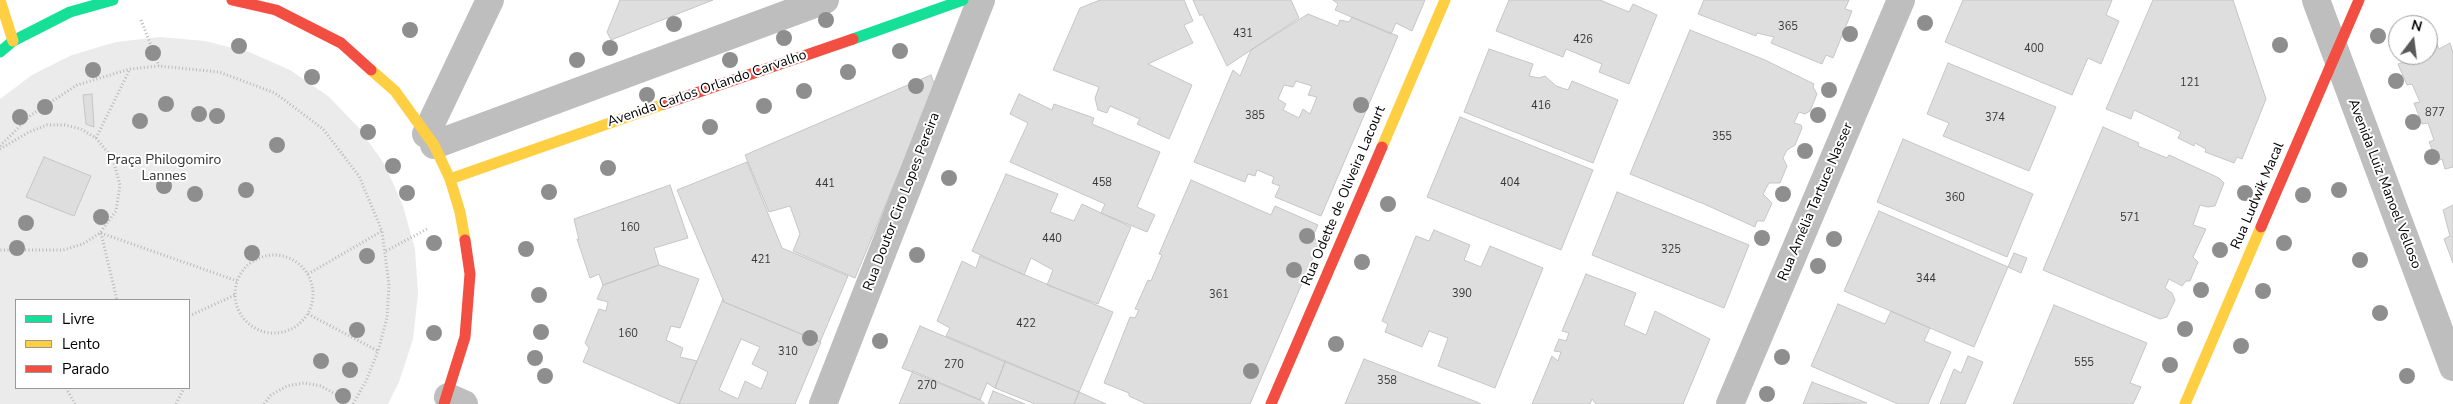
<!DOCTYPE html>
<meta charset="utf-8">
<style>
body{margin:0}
#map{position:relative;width:2453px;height:404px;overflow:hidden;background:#fff;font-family:"Nunito Sans",sans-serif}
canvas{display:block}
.legend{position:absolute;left:15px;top:299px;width:175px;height:90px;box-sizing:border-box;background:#fff;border:1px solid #999;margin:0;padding:6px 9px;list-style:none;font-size:15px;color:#000}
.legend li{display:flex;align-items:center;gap:10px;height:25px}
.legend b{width:25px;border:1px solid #999}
.north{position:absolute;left:2388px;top:15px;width:50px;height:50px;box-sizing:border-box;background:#fff;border:1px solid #999;border-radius:50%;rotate:15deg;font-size:14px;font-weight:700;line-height:20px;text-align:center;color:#000}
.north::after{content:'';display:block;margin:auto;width:18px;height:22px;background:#595959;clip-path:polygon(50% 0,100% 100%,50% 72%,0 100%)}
</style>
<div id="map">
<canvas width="2453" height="404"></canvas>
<ul class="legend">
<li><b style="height:6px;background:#16e098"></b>Livre</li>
<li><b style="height:6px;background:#ffcf43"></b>Lento</li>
<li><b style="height:6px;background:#f24e42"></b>Parado</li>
</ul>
<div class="north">N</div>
</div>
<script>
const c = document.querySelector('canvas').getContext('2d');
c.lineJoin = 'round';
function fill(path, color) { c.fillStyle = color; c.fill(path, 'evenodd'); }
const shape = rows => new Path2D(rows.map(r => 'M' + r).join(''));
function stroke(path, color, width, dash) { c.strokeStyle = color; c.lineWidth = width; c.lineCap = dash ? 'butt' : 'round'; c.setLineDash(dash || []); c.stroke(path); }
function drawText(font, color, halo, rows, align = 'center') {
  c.font = font + ' "Nunito Sans",sans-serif'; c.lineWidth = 4; c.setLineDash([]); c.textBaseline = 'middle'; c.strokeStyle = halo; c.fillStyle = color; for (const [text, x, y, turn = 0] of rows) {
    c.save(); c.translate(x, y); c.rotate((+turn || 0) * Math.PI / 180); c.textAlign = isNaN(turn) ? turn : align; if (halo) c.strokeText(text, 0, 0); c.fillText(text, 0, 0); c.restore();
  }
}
const green = shape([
 [160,37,205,41,249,52,290,70,328,96,359,128,385,165,403,206,415,249,418,294,413,339,399,382,388,404,0,404,0,99,32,75,72,55,116,42],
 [16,300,189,300,189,388,16,388]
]);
const building = shape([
 [620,0,713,0,611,40,607,32,620,0],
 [1100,0,1184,0,1193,21,1184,25,1193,43,1148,64,1192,85,1169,139,1137,124,1140,119,1110,106,1107,113,1098,110,1095,98,1099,87,1053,70,1080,8,1100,0],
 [1193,0,1291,0,1299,18,1227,66,1202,14,1200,16,1193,0],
 [1333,0,1425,0,1412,31,1396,23,1391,34,1335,10,1338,4,1333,0],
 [1509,0,1600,0,1629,12,1633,4,1657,15,1629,84,1599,72,1602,64,1566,49,1563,57,1496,31,1509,0],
 [1704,0,1849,0,1845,9,1852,11,1833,58,1826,55,1822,64,1771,43,1774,37,1757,33,1756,36,1698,14,1704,0],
 [1963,0,2112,0,2106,15,2119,21,2101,64,2088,58,2072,95,1945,42,1963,0],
 [2153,0,2233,0,2266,99,2242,159,2237,157,2234,163,2205,152,2206,149,2195,143,2194,146,2178,138,2181,132,2134,110,2131,119,2106,109,2153,0],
 [1308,14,1338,26,1340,20,1349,22,1352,17,1398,36,1321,216,1275,197,1280,186,1272,183,1274,177,1257,170,1255,176,1248,174,1245,182,1194,162,1233,70,1240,76,1251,50,1308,14],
 [1296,81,1312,86,1308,95,1317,97,1310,114,1303,109,1299,118,1283,110,1286,104,1278,99,1284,85,1293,87,1296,81],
 [1690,30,1765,60,1814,84,1813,87,1817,94,1810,111,1805,114,1799,112,1794,123,1801,125,1802,128,1795,145,1787,150,1783,158,1787,166,1780,183,1769,183,1763,194,1772,203,1764,221,1757,221,1755,227,1704,204,1630,174,1690,30],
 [2436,42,2439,49,2450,43,2453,53,2453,167,2445,169,2442,159,2437,161,2429,142,2434,140,2428,123,2422,124,2414,103,2420,102,2412,84,2407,85,2398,64,2404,62,2402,55,2428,55,2428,45,2436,42],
 [1489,49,1533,64,1529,76,1539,78,1545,76,1556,86,1568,90,1572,81,1618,100,1593,163,1464,112,1489,49],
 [1948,63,2056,107,2029,171,1943,136,1949,123,1927,114,1948,63],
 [931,75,935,86,855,278,793,251,800,234,790,206,769,212,745,155,931,75],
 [92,94,94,127,86,124,83,95,92,94],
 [1019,94,1052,110,1054,104,1094,118,1092,124,1160,152,1137,207,1155,215,1147,232,1101,213,1105,204,1010,162,1028,123,1010,114,1019,94],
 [1460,117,1593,170,1561,250,1427,197,1460,117],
 [2103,127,2139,143,2138,146,2167,158,2169,155,2219,178,2224,183,2215,206,2208,207,2200,205,2193,225,2206,229,2193,257,2198,262,2190,281,2186,281,2182,286,2169,279,2165,288,2172,293,2175,300,2167,317,2160,319,2043,270,2103,127],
 [1903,139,2033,194,2007,257,1877,202,1903,139],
 [44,157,91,176,74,216,26,197,44,157],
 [747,162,782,248,848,276,820,342,724,302,677,190,747,162],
 [1006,174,1058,194,1050,212,1074,221,1082,204,1131,227,1098,304,1047,285,1053,270,1031,258,1024,275,972,251,1006,174],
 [1191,180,1271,215,1275,206,1318,225,1313,236,1319,244,1250,404,1146,404,1129,396,1129,393,1104,383,1130,317,1135,318,1139,310,1135,309,1148,280,1151,281,1162,255,1159,254,1191,180],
 [670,185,688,238,654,248,659,265,603,285,599,274,590,278,577,239,579,240,574,219,670,185],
 [1617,192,1749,245,1724,308,1592,255,1617,192],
 [2453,205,2453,263,2444,239,2450,236,2443,210,2453,205],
 [1879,211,2008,267,1974,347,1844,291,1879,211],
 [1434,230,1470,245,1464,260,1481,267,1490,246,1543,268,1495,388,1438,366,1448,338,1429,331,1422,347,1385,332,1388,324,1382,321,1416,236,1429,241,1434,230],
 [2014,253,2027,258,2021,273,2008,267,2014,253],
 [980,256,1113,312,1079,392,946,336,950,328,937,321,962,261,976,268,980,256],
 [659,265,699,279,680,328,671,326,666,340,683,348,680,357,697,361,679,404,583,362,589,348,585,343,599,309,606,311,608,302,597,299,603,285,659,265],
 [1586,274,1636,293,1624,325,1646,335,1655,311,1710,339,1683,404,1596,404,1592,399,1590,404,1532,404,1552,356,1558,361,1561,352,1554,351,1559,339,1566,341,1569,333,1562,331,1586,274],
 [723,299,724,302,821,342,795,404,679,404,723,299],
 [741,339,760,347,752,364,768,372,761,389,745,381,738,399,719,390,741,339],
 [1838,304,1885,324,1891,311,1930,328,1924,341,1951,352,1928,404,1898,404,1811,366,1838,304],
 [2054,305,2147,343,2130,383,2141,387,2133,404,2013,404,2054,305],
 [920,326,1005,362,995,388,987,383,980,400,902,368,920,326],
 [1968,356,1983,362,1965,404,1940,404,1954,369,1961,373,1968,356],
 [1364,359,1477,402,1481,404,1345,404,1364,359],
 [1005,362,1079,392,1074,404,1035,404,995,388,1005,362],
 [913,371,980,400,985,404,899,404,913,371],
 [1812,382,1867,403,1803,404,1812,382],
 [993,391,1025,404,988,404,993,391],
 [1079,392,1106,404,1074,404,1079,392]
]);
const path = shape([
 [141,20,159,66],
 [96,138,130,69],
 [0,146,31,115,77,85,130,69,159,66,219,72,275,93,323,129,359,176,382,231,389,285,387,318,378,351,366,381,353,404],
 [0,149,29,132,47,125,65,125,81,129,96,138,113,159,120,185,116,211,100,233,83,244,63,250,0,250],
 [101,233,237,281],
 [101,233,117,300],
 [386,251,427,229],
 '235 294a39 39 0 1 1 78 0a39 39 0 1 1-78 0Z',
 [308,274,382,231],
 [308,314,378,351],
 [189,316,235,295],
 [66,388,75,404],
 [176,404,184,388],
 [264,404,271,395,287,386,304,383,321,386,337,395,345,404]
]);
const street = shape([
 [2316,0,2453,367],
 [426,134,490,0],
 [434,145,825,0],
 [448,397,464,404],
 [823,404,981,0],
 [1730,404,1901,0]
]);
const fast = shape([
 [853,39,963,0],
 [0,52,13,41,70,12,113,0]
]);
const slow = shape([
 [0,0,13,41],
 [371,70,395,91,434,145,450,179,460,212,465,240],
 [1382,147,1445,0],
 [450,179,664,104],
 [2185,404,2261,227]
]);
const jam = shape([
 [232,0,276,10,341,43,371,70],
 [664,104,853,39],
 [2261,227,2359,0],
 [444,404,465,337,470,274,465,240],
 [1271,404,1382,147]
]);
const trees = [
 [826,20],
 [1925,23],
 [674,24],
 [410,30],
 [1850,34],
 [2378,36],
 [784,38],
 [2280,45],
 [239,46],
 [610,48],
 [900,51],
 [153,53],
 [577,60],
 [730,60],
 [93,70],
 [848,72],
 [312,77],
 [2396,81],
 [916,86],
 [1829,90],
 [804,91],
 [647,95],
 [166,104],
 [1361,105],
 [764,106],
 [45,107],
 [199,114],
 [1818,115],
 [217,116],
 [20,117],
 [140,121],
 [2413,122],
 [710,127],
 [368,132],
 [277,145],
 [1805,151],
 [2432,157],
 [393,166],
 [608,168],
 [949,178],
 [164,186],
 [246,190],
 [2339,190],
 [549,192],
 [407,193],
 [2245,193],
 [195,194],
 [1783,194],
 [2303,195],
 [1388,204],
 [101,217],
 [26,223],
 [1307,236],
 [1762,238],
 [1834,239],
 [434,243],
 [2284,243],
 [17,248],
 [526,249],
 [2220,250],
 [252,253],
 [917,255],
 [367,256],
 [2360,260],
 [1362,262],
 [1818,266],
 [1294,270],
 [2201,290],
 [2263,291],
 [539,295],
 [2380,313],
 [2185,329],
 [357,330],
 [541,332],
 [434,333],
 [810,338],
 [880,341],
 [1336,344],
 [2241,346],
 [1782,357],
 [535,358],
 [321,361],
 [2170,365],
 [350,370],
 [1251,371],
 [545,376],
 [2407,376],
 [1767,394],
 [343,396]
];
const numberNames = [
 ["365",1788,27],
 ["431",1243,34],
 ["426",1583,40],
 ["400",2034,49],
 ["121",2190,83],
 ["416",1541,106],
 ["877",2435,113],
 ["385",1255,116],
 ["374",1995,118],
 ["355",1722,137],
 ["458",1102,183],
 ["404",1510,183],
 ["441",825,184],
 ["360",1955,198],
 ["571",2130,218],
 ["160",630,228],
 ["440",1052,239],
 ["325",1671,250],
 ["421",761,260],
 ["344",1926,279],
 ["390",1462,294],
 ["361",1219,295],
 ["422",1026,324],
 ["160",628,334],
 ["310",788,352],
 ["555",2084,363],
 ["270",954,365],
 ["358",1387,381],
 ["270",927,386]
];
const streetNames = [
 ["Avenida Carlos Orlando Carvalho",707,89,-19],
 ["Avenida Luiz Manoel Velloso",2384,184,69],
 ["Rua Odette de Oliveira Lacourt",1344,196,-67],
 ["Rua Ludwik Macal",2258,196,-67],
 ["Rua Doutor Ciro Lopes Pereira",902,202,-69],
 ["Rua Amélia Tartuce Nasser",1816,202,-67]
];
const parkNames = [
 ["Praça Philogomiro",164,161],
 ["Lannes",164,177]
];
fill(green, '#ebebeb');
fill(building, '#dedede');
stroke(building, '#c6c6c6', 1);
stroke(path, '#b9b9b9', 3, [1, 2.5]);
stroke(street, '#bebebe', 28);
stroke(fast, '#16e098', 11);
stroke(slow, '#ffcf43', 11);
stroke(jam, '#f24e42', 11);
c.fillStyle = '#8e8e8e';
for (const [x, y] of trees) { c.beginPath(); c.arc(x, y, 8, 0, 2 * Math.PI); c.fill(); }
drawText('11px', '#383838', null, numberNames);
drawText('14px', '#000', '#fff', streetNames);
drawText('14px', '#313131', '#fff', parkNames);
</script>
